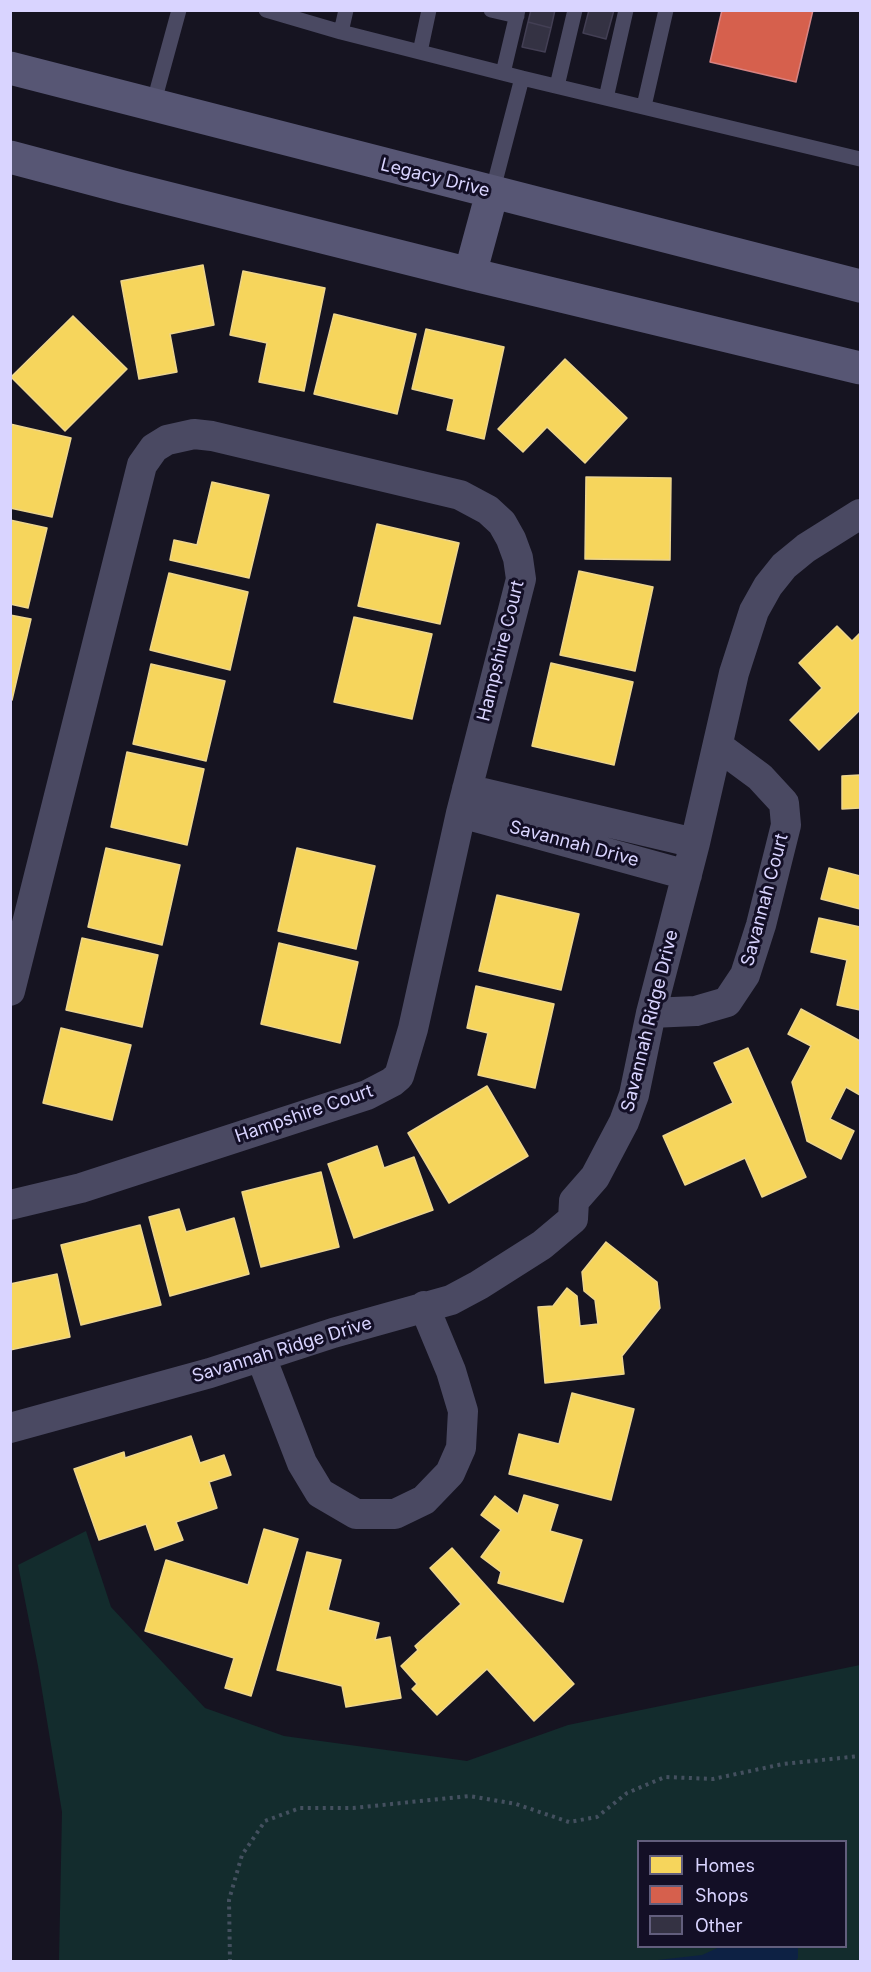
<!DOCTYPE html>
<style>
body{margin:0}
#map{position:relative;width:871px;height:1972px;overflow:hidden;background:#161421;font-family:Inter,sans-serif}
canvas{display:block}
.frame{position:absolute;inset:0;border:12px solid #d9d4ff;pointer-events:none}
.legend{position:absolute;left:637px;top:1840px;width:210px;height:108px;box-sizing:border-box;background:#130f26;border:2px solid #625e7d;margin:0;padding:8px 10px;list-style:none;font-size:18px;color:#d9d4ff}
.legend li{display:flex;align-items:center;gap:12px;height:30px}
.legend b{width:30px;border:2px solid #625e7d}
</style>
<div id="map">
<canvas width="871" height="1972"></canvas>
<div class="frame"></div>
<ul class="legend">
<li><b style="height:16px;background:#f6d55c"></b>Homes</li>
<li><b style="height:16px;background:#d6604d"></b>Shops</li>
<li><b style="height:16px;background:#343243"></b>Other</li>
</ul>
</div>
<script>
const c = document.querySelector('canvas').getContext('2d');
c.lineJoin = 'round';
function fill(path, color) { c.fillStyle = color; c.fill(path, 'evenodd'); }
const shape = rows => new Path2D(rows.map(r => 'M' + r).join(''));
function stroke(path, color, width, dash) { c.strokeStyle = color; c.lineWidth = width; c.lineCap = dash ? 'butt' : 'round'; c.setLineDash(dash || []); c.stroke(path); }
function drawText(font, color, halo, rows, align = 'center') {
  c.font = font + ' Inter,sans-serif'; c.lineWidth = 6; c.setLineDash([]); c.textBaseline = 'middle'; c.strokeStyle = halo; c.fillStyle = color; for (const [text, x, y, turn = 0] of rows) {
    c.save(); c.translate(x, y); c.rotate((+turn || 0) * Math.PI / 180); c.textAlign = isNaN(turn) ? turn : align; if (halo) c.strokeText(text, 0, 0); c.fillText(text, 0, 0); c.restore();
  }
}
const green = shape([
 [86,1531,111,1607,205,1708,284,1736,467,1761,568,1725,860,1665,860,1961,59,1961,62,1812,38,1666,18,1565],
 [638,1842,846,1842,846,1946,638,1946]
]);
const water = shape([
 [722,1946,798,1947,798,1958,795,1962,649,1961,702,1955]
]);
const homes = shape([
 [203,265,214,325,170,334,177,372,139,379,121,281,203,265],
 [243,271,325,288,304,391,259,382,267,343,230,335,243,271],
 [334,314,416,334,397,414,314,394,334,314],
 [73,316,127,369,65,431,11,377,73,316],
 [426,329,504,347,484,439,447,430,454,399,412,389,426,329],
 [565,359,627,418,585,463,547,427,523,452,498,429,565,359],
 [10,424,71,438,52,517,10,508,10,424],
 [586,477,671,478,670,560,585,559,586,477],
 [212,482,269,495,249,578,170,560,174,540,197,545,212,482],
 [10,520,47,528,28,608,10,604,10,520],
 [377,524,459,543,440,624,358,606,377,524],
 [579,571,653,587,635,671,560,655,579,571],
 [169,573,248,592,230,670,150,650,169,573],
 [10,615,31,619,12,700,10,700,10,615],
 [354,617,432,634,412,719,334,702,354,617],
 [837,626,852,641,860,633,860,710,819,750,790,720,822,688,799,663,837,626],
 [551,663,633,682,614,765,532,746,551,663],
 [151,664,225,681,206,761,133,744,151,664],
 [127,752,204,769,187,845,111,827,127,752],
 [860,775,860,808,842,809,842,776,860,775],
 [106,848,180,865,162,945,88,927,106,848],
 [297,848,375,866,356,949,278,931,297,848],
 [829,868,860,876,860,909,821,899,829,868],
 [497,895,579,914,561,990,479,971,497,895],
 [819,918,860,927,860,1010,837,1005,847,960,811,952,819,918],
 [82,938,158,955,142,1027,66,1010,82,938],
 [279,943,358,962,340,1043,261,1024,279,943],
 [476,986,554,1004,535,1088,478,1075,488,1033,467,1028,476,986],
 [801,1009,860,1041,860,1095,846,1087,830,1119,854,1131,841,1159,807,1141,792,1082,811,1046,788,1034,801,1009],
 [61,1028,131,1045,112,1120,43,1103,61,1028],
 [748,1048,806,1177,762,1197,745,1158,685,1185,663,1136,733,1103,714,1063,748,1048],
 [487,1086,528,1156,449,1203,408,1133,487,1086],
 [377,1146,384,1168,414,1157,433,1210,354,1238,328,1164,377,1146],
 [321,1172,339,1247,261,1267,242,1192,321,1172],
 [179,1209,186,1232,234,1218,249,1274,170,1296,149,1217,179,1209],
 [140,1225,161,1305,81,1325,61,1245,140,1225],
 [606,1242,657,1282,660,1308,622,1356,624,1374,545,1383,538,1307,553,1306,567,1288,577,1296,580,1326,598,1324,595,1300,584,1291,582,1272,606,1242],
 [57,1274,70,1337,10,1350,10,1284,57,1274],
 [572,1393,634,1409,611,1500,509,1474,519,1434,559,1444,572,1393],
 [191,1436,200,1463,224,1455,231,1475,209,1482,217,1508,176,1522,183,1540,155,1550,146,1524,99,1540,74,1469,124,1452,125,1458,191,1436],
 [524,1495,558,1505,550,1531,582,1540,563,1602,498,1583,501,1572,481,1557,501,1530,481,1515,495,1496,518,1514,524,1495],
 [264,1529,298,1539,251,1696,225,1688,234,1658,145,1631,166,1560,248,1585,264,1529],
 [452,1548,574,1684,534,1721,487,1669,437,1715,412,1689,417,1684,401,1666,418,1650,415,1646,461,1604,430,1568,452,1548],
 [307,1552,341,1560,328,1610,379,1623,375,1640,390,1637,401,1698,346,1707,342,1686,277,1670,307,1552]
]);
const shops = shape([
 [722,10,813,10,796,82,710,62,722,10]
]);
const building = shape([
 [531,10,555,10,551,28,528,22,531,10],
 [589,10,614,10,606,39,583,33,589,10],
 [528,22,551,28,545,52,522,47,528,22]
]);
const path = shape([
 [230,1962,229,1900,242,1855,265,1821,300,1808,353,1808,469,1796,516,1804,569,1822,597,1817,627,1793,665,1777,713,1779,783,1764,860,1756]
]);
const service = shape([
 [266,10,341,32,522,78,492,193],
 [491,10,517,16],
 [341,32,346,10],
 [420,52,429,10],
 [503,73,518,10],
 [522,78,860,159],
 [557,86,575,10],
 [606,98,626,10],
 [153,105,179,10],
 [644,106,666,10]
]);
const minor = shape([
 [467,789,695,843],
 [461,813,687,875],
 [10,991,142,465,154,448,167,440,194,434,212,436,460,495,488,510,502,523,511,539,518,558,521,579,461,813,413,1029,399,1076,392,1082,367,1095,81,1188,10,1205],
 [651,1013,696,1011,727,1002,745,975,761,925,786,825,784,803,760,777,718,746],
 [261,1357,302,1463,320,1493,356,1514,395,1514,424,1500,450,1473,461,1448,463,1411,451,1371,424,1306],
 [10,1428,210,1373,333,1333,451,1300,479,1285,542,1245,573,1219,574,1201,595,1177,624,1122,634,1095,651,1013,695,843,734,673,754,611,768,586,784,566,806,548,860,514]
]);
const secondary = shape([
 [10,68,860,286],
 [10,157,123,187,470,274,860,368],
 [470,274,492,193]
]);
const streetNames = [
 ["Legacy Drive",435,178,14],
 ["Hampshire Court",501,651,-76],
 ["Savannah Drive",574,844,15],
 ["Savannah Court",765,900,-75],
 ["Savannah Ridge Drive",650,1021,-76],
 ["Hampshire Court",304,1114,-19],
 ["Savannah Ridge Drive",282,1350,-17]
];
fill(green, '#132c2d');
fill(water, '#0d2144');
fill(homes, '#f6d55c');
stroke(homes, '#edd58d', 1.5);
fill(shops, '#d6604d');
stroke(shops, '#d78382', 1.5);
fill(building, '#343243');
stroke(building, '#433f54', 1.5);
stroke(path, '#44505f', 4, [3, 4.5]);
stroke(service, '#4a4962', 15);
stroke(minor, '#4a4962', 30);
stroke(secondary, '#575674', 33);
drawText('18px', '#d9d4ff', '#130f26', streetNames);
</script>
